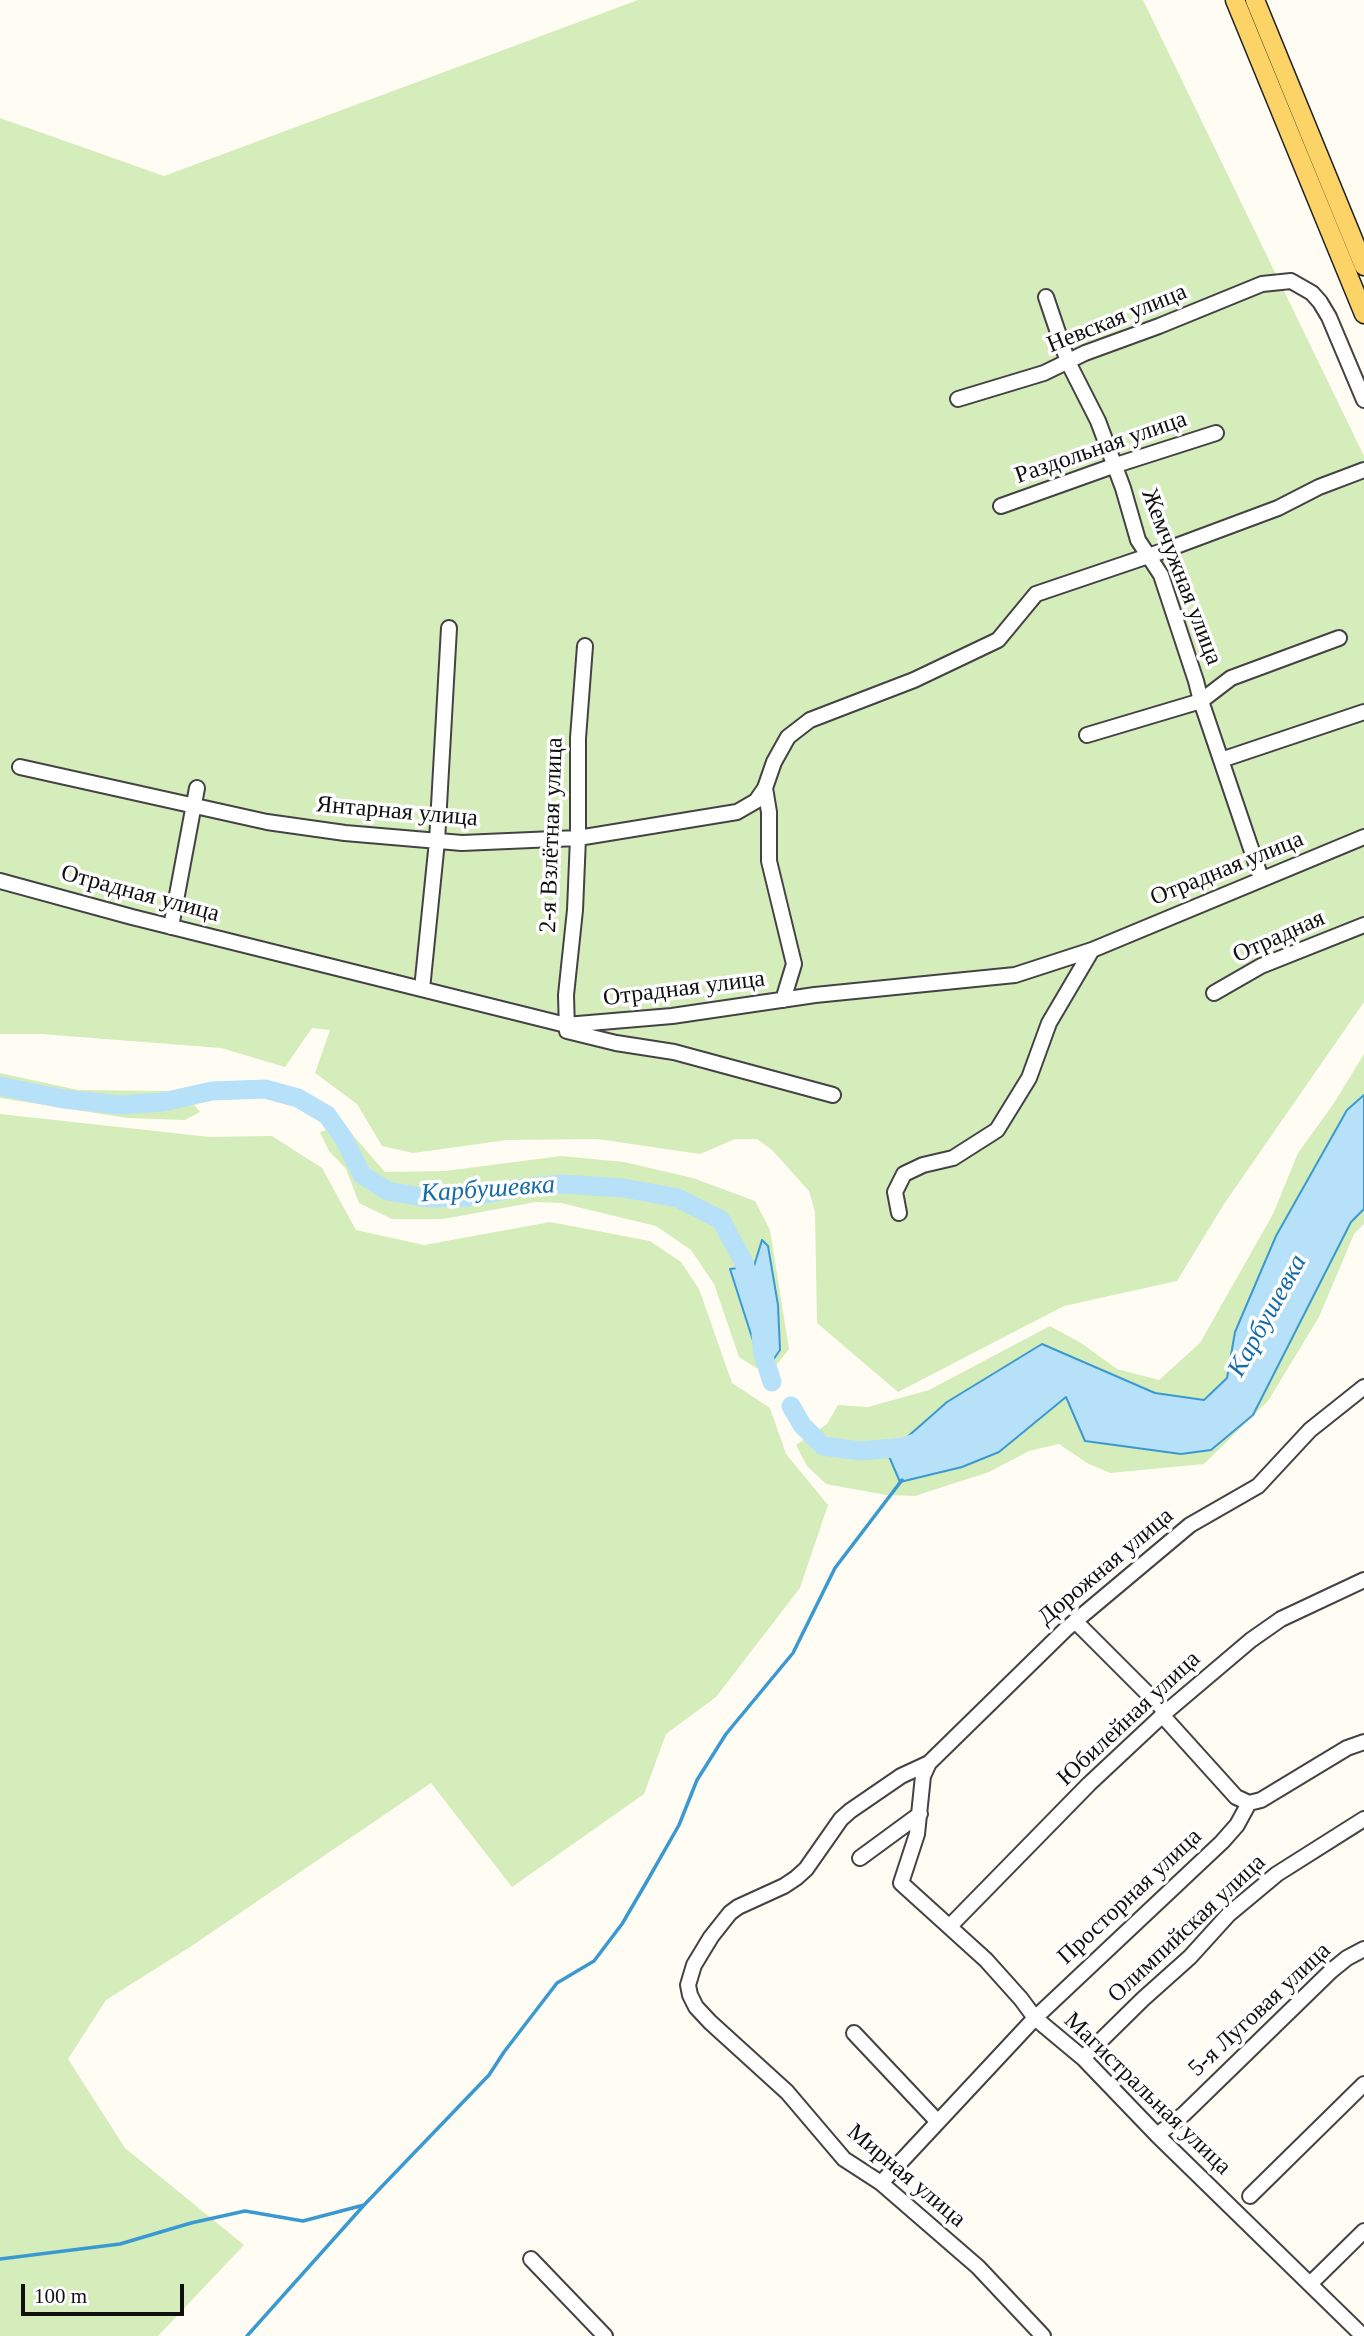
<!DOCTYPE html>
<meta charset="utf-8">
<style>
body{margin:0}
#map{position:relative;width:1364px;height:2336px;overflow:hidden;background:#fffcf4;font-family:Georgia,serif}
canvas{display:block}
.scale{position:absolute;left:21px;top:2284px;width:163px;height:32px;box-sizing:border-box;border:4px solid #101010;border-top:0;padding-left:9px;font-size:21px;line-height:24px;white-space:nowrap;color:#101010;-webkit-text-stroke:5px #fff;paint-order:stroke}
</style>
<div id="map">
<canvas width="1364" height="2336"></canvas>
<div class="scale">100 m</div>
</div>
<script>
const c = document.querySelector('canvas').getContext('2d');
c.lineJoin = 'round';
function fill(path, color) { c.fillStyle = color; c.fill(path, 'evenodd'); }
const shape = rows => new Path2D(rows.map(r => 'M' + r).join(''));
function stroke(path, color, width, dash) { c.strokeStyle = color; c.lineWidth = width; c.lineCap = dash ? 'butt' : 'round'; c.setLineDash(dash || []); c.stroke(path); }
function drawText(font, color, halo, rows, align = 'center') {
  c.font = font + ' Georgia,serif'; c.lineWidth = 7; c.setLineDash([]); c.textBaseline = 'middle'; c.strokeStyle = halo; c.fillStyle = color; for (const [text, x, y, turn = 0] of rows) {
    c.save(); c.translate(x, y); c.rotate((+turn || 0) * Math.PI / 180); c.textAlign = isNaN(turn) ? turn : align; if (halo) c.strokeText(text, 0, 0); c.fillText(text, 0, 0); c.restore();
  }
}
const green = shape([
 [638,0,1143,0,1364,456,1364,1002,1224,1204,1177,1281,1064,1306,898,1392,817,1323,815,1212,809,1191,772,1150,757,1139,735,1139,700,1154,597,1139,507,1140,413,1153,382,1146,357,1104,315,1073,330,1030,312,1028,285,1067,221,1048,41,1034,0,1034,0,118,164,176],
 [1364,1054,1364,1224,1354,1234,1319,1317,1268,1401,1204,1464,1110,1473,1087,1463,1059,1444,1029,1451,989,1472,915,1496,886,1495,826,1484,807,1466,796,1445,827,1424,838,1405,868,1407,929,1390,1050,1326,1081,1343,1117,1369,1159,1380,1200,1343,1273,1214,1298,1153,1334,1103],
 [0,1073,78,1090,166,1091,190,1100,200,1112,185,1120,127,1118,0,1098],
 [0,1114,210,1137,272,1136,322,1168,356,1230,424,1245,550,1222,650,1241,681,1262,699,1289,732,1383,770,1408,786,1454,828,1505,800,1588,716,1697,666,1734,644,1794,512,1887,431,1783,190,1947,106,2000,68,2059,125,2148,244,2245,158,2336,0,2336],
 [344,1125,385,1172,445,1171,561,1156,624,1162,693,1178,755,1201,770,1230,789,1349,775,1367,756,1368,739,1357,714,1284,691,1250,656,1226,561,1203,536,1202,443,1219,392,1219,359,1203,346,1169,329,1151,320,1132]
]);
const water = shape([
 [1364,1095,1364,1209,1351,1222,1253,1415,1211,1450,1181,1454,1085,1441,1066,1397,999,1452,962,1467,900,1482,888,1454,947,1402,1042,1344,1155,1393,1204,1400,1227,1378,1235,1332,1276,1236,1347,1110,1364,1095],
 [762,1240,768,1246,778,1305,780,1350,771,1363,757,1353,730,1269,754,1266,762,1240]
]);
const stream = shape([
 [0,2259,120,2244,191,2223,245,2211,303,2221,364,2205],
 [247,2336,365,2204,489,2075,504,2052,557,1983,594,1961,622,1924,646,1883,679,1825,697,1780,726,1734,793,1653,835,1568,902,1480]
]);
const river = shape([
 [0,1086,63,1099,121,1105,163,1102,212,1091,265,1089,298,1098,327,1115,344,1139,362,1175,388,1191,428,1198,469,1197,513,1189,562,1184,623,1188,678,1198,721,1220,743,1261,754,1292],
 [761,1335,763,1354,772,1382],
 [791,1406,802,1425,823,1446,860,1451,904,1447,918,1442]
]);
const minor = shape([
 [1046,297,1068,362,1098,421,1123,488,1138,540,1161,575,1196,681,1201,701,1261,878],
 [958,399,1044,373,1085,353,1159,326,1262,284,1291,281,1312,293,1320,302,1329,317,1364,400],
 [1001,506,1113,466,1216,433],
 [585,646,578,738,578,838,575,910,566,995,567,1031,616,1043,674,1052,833,1095],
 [1087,735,1201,701,1231,678,1339,638],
 [1221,760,1364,712],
 [20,767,267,822,345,833,462,843,578,838,737,812,756,801,765,788,774,762,788,737,810,720,914,680,998,640,1036,594,1160,552,1278,508,1319,487,1364,470],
 [765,788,769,812,769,861,794,964,783,1000],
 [0,881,132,917,566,1025,672,1016,815,995,1015,975,1092,950,1364,837],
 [171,927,197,788],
 [422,989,437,841,449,628],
 [1214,993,1261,966,1364,925],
 [899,1213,895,1192,904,1174,923,1165,953,1158,997,1130,1029,1078,1049,1023,1092,950],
 [1075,1621,1166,1712],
 [1162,1715,1236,1797,1249,1803],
 [929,1763,901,1776,850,1811,841,1819,806,1869,796,1878,784,1886,738,1907,730,1913,711,1937,694,1965,688,1985,690,1995,696,2007,710,2022,787,2092,844,2159,881,2183,978,2267,1043,2336],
 [1249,1803,1261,1800,1347,1748,1364,1742],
 [860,1858,920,1814],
 [950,1926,1089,1784,1166,1712,1251,1640,1281,1619,1364,1580],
 [854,2033,938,2122],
 [1083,2058,1143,1999,1190,1957,1229,1914,1277,1874,1364,1819],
 [1157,2135,1184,2114,1331,1971,1347,1958,1364,1949],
 [881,2183,1035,2018,1222,1842,1237,1825,1249,1803],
 [1250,2196,1364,2084],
 [531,2259,605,2336],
 [1311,2283,1364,2231],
 [1363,2336,1157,2135,1083,2058,1035,2018,1021,1999,986,1960,901,1883,917,1834,923,1776,929,1763,1066,1629,1190,1525,1258,1486,1310,1430,1364,1387]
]);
const major = shape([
 [1235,0,1364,314],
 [1255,0,1364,266]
]);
const streetNames = [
 ["Невская улица",1117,319,-22],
 ["Раздольная улица",1101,448,-19],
 ["Жемчужная улица",1181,577,69],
 ["Янтарная улица",397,812,5],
 ["2-я Взлётная улица",552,835,-88],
 ["Отрадная улица",1227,869,-22],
 ["Отрадная улица",140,894,15],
 ["Отрадная",1279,937,-24],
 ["Отрадная улица",684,989,-7],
 ["Дорожная улица",1106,1567,-40],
 ["Юбилейная улица",1129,1719,-43],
 ["Просторная улица",1130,1897,-43],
 ["Олимпийская улица",1187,1929,-43],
 ["5-я Луговая улица",1260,2010,-43],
 ["Магистральная улица",1147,2094,44],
 ["Мирная улица",906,2176,40]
];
const waterNames = [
 ["Карбушевка",488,1190,-4],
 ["Карбушевка",1268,1316,-61]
];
fill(green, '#d5ecbb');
fill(water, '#b7e1f8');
stroke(water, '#3b99d1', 2);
stroke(stream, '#3b99d1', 3.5);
stroke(river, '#b7e1f8', 19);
stroke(minor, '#434343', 18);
stroke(major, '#212121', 21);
stroke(minor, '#fff', 14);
stroke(major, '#fcd367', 18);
drawText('24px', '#101010', '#fff', streetNames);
drawText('italic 26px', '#146ba7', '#fff', waterNames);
</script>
